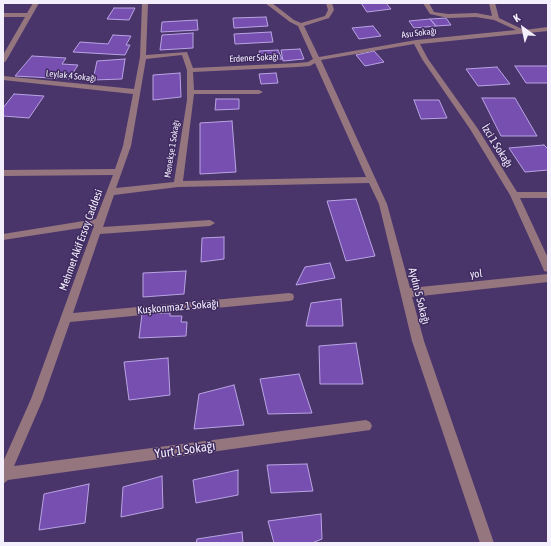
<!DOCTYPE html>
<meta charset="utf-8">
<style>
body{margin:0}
#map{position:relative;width:551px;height:546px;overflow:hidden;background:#4a356b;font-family:"Asap Condensed",sans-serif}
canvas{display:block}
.frame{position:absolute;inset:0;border:4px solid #f3effc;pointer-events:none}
.north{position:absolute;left:503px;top:8px;width:40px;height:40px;-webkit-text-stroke:3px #3f2a60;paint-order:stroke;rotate:327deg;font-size:11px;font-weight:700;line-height:16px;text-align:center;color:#f3effc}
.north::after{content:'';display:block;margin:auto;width:14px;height:18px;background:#f3effc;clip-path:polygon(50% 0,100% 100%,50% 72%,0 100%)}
</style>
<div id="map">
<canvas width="551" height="546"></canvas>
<div class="frame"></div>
<div class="north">K</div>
</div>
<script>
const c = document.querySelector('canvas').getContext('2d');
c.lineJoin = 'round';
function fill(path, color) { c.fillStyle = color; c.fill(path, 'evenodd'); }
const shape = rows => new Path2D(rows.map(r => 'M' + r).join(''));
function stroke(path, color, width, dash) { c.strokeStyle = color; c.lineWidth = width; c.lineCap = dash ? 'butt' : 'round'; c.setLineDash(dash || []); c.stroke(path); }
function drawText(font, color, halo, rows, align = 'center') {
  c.font = font + ' "Asap Condensed",sans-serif'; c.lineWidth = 3; c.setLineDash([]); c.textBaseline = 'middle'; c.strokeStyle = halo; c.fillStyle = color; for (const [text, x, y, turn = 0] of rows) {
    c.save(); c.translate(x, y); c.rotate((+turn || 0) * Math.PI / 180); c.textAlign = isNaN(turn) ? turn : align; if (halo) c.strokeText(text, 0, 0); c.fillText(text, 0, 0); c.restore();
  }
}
const building = shape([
 [361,3,386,3,391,9,367,12,361,3],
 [114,8,135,8,129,20,107,19,114,8],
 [266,17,268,26,234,28,233,18,266,17],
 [446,18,451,25,436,26,430,19,446,18],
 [430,19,436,26,414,28,409,21,430,19],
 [197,20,198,30,161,32,162,22,197,20],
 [373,26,381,36,359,39,352,28,373,26],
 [271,32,273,42,235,44,234,34,271,32],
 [193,33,193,48,160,50,162,35,193,33],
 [113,35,131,36,126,45,130,45,125,55,73,52,80,42,108,44,113,35],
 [300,49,304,59,283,61,281,50,300,49],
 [278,50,282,59,262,61,259,51,278,50],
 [374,51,384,62,365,66,356,55,374,51],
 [32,56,66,58,62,64,78,65,69,79,15,76,32,56],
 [125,59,122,79,93,80,97,61,125,59],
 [515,66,548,66,548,83,526,83,515,66],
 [497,67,510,84,478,86,466,69,497,67],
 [180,73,181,97,153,100,153,75,180,73],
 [276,73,278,83,261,84,259,74,276,73],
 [14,94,44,96,29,118,3,116,3,108,14,94],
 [482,98,515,98,537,136,501,136,482,98],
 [216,99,239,99,239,109,215,110,216,99],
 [414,100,439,100,447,118,421,119,414,100],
 [232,121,236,172,200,174,200,123,232,121],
 [544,145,548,149,548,170,525,172,509,148,544,145],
 [356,199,375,256,346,261,327,201,356,199],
 [224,237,224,259,201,262,202,238,224,237],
 [330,263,335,278,296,285,305,267,330,263],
 [186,271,184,294,143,297,143,273,186,271],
 [341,299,343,326,306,326,311,303,341,299],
 [170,313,170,316,182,316,181,322,187,322,186,336,139,338,142,314,170,313],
 [356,343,363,384,320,384,319,346,356,343],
 [168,358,170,395,129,400,124,362,168,358],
 [299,374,312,413,268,414,260,379,299,374],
 [234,385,244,425,194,429,199,394,234,385],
 [307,464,313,491,271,493,267,465,307,464],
 [238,470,238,495,196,503,193,480,238,470],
 [162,476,163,508,121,517,123,487,162,476],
 [89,484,85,523,39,530,44,494,89,484],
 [321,514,322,539,312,543,274,543,268,521,321,514],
 [242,532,243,543,196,543,197,539,242,532]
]);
const minor = shape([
 [33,3,39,3,6,61,3,63,3,55,25,17,3,17,3,13,27,13,33,3],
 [142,3,148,3,146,55,187,52,193,68,298,63,308,62,313,59,298,26,290,22,265,3,272,3,294,20,301,23,325,16,328,10,326,3,332,3,334,10,329,18,304,26,319,57,416,40,516,30,494,20,476,17,448,18,430,14,423,3,429,3,434,12,448,14,476,13,492,16,489,3,495,3,499,18,524,30,548,27,548,31,420,44,428,59,478,129,517,192,548,192,548,198,520,198,548,258,548,272,544,271,543,268,510,195,470,129,422,59,414,44,321,60,387,204,410,288,548,274,548,282,412,297,424,341,494,543,480,543,412,341,379,204,369,183,178,187,114,195,103,227,210,220,215,223,210,226,100,234,73,313,289,293,293,294,294,297,293,300,289,301,70,322,43,399,14,466,366,420,370,422,372,426,370,430,8,480,3,484,3,462,31,399,94,226,3,240,3,234,96,219,113,175,3,176,3,170,115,169,123,146,133,94,3,80,3,76,134,89,140,57,142,3],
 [182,55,187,70,187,100,174,182,116,188,131,146,146,59,182,55],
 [315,63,366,177,183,181,194,94,259,94,263,92,259,90,194,90,193,72,298,67,310,66,315,63]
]);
const farStreetnames = [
 ["Asu Sokağı",419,33,-7],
 ["Erdener Sokağı",254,58,-3],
 ["Leylak 4 Sokağı",71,76,6],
 ["Menekşe 1 Sokağı",172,149,-81]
];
const streetNames = [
 ["İzci 1 Sokağı",497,146,58],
 ["Mehmet Akif Ersoy Caddesi",81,240,-70],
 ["yol",476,274,-6],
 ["Aydın 5 Sokağı",419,296,76],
 ["Kuşkonmaz 1 Sokağı",178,307,-5]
];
const nearStreetnames = [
 ["Yurt 1 Sokağı",185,450,-8]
];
fill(building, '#764fb0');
stroke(building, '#b9a4e3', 1);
fill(minor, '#95767f');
drawText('9px', '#f3effc', '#3f2a60', farStreetnames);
drawText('11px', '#f3effc', '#3f2a60', streetNames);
drawText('13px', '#f3effc', '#3f2a60', nearStreetnames);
</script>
